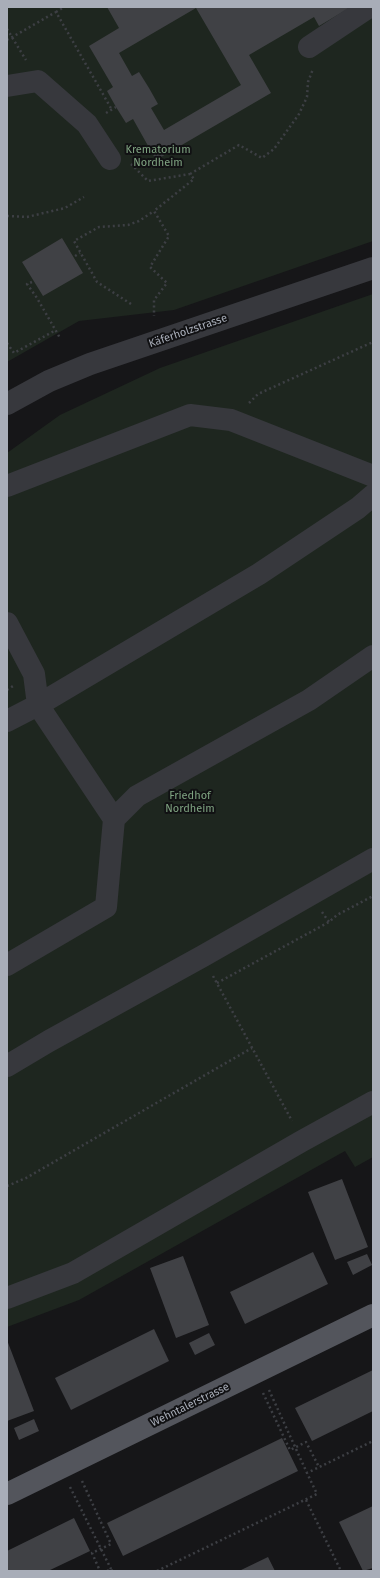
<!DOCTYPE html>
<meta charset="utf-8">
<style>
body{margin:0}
#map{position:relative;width:380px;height:1578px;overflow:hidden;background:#161618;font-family:"Fira Sans",sans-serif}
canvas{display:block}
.frame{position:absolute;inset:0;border:8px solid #a8adb8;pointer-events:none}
</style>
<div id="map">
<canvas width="380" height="1578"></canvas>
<div class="frame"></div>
</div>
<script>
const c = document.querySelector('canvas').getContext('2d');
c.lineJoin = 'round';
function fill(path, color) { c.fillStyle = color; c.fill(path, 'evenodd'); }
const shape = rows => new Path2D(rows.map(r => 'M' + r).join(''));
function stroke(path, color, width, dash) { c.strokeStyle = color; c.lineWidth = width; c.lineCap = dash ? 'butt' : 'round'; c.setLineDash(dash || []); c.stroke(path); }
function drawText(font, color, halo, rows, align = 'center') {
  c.font = font + ' "Fira Sans",sans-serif'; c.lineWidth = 4; c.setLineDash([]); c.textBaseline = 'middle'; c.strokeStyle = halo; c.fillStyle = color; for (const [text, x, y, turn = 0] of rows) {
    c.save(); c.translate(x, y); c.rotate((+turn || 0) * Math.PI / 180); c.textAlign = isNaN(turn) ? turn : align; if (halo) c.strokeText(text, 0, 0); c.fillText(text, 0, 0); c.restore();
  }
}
const green = shape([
 [7,7,373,7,373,241,174,310,79,321,7,362],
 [373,294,373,1157,355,1167,345,1151,79,1300,7,1327,7,453,60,415,160,368]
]);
const building = shape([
 [107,7,351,7,319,26,314,17,249,55,271,93,156,160,133,119,126,123,116,107,107,91,113,87,89,46,119,28],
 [196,8,241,85,164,130,151,108,158,104,149,88,139,72,132,76,119,53],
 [62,238,83,273,43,296,22,262],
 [342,1179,368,1247,335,1260,308,1192],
 [313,1252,328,1284,245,1324,230,1292],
 [367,1254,372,1265,353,1275,347,1262],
 [183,1256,209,1325,176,1338,150,1268],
 [154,1329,169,1361,71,1410,55,1378],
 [209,1333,215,1345,195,1355,189,1343],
 [7,1340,34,1411,7,1421],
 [373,1370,373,1411,312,1441,295,1408],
 [34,1419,39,1431,19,1440,14,1428],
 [282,1438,298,1471,123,1556,107,1523],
 [373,1506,373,1568,363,1571,339,1522],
 [74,1518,90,1551,48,1571,7,1571,7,1551],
 [268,1557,275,1571,239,1571]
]);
const path = shape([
 [56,12,64,7],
 [7,29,26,60],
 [7,40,56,12,112,110],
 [106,113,116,107],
 [131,164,148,181,190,174,194,179,154,211,169,236,150,267,167,283,154,300,154,316],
 [190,174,239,145,262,158,274,149,299,114,307,97,308,82,313,69],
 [7,216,27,217,65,208,84,197],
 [75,256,80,253],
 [32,282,27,284,37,298,60,338],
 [131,304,97,282,74,241,99,227,128,225,139,221,154,211],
 [7,343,14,353,56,330],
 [249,403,258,394,373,342],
 [7,690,13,686],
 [322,912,329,922],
 [213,976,292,1121],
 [217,983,329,922,337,915,373,896],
 [7,1186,26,1178,252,1048],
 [269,1390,307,1473],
 [263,1393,290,1450,306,1442,319,1467],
 [82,1481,111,1544,92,1553,100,1571],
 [70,1487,111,1569],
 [306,1500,341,1571],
 [107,1571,111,1569,112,1571],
 [157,1571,317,1494,307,1473,373,1441]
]);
const minor = shape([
 [309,47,369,7],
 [7,86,38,81,87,124,110,159],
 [7,404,49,381,90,364,373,268],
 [7,486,190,415,231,420,373,476],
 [7,623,34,674,38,705,7,721],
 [114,819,38,705,259,574,358,508,373,495],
 [7,965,106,907,114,819,137,796,309,700,373,656],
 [7,1066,49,1041,203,956,373,859],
 [7,1298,73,1273,302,1141,373,1102]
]);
const major = shape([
 [7,1494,373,1315]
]);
const parkNames = [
 ["Krematorium",158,150],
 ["Nordheim",158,163],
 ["Friedhof",190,796],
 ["Nordheim",190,809]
];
const streetNames = [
 ["Käferholzstrasse",188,331,-19],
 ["Wehntalerstrasse",190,1405,-26]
];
fill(green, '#1e261f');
fill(building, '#404145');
stroke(path, '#3d3f44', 2.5, [2, 3]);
stroke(minor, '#37383d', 22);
stroke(major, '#53555c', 22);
drawText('11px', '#7fa381', '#111113', parkNames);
drawText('11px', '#a8adb8', '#111113', streetNames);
</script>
